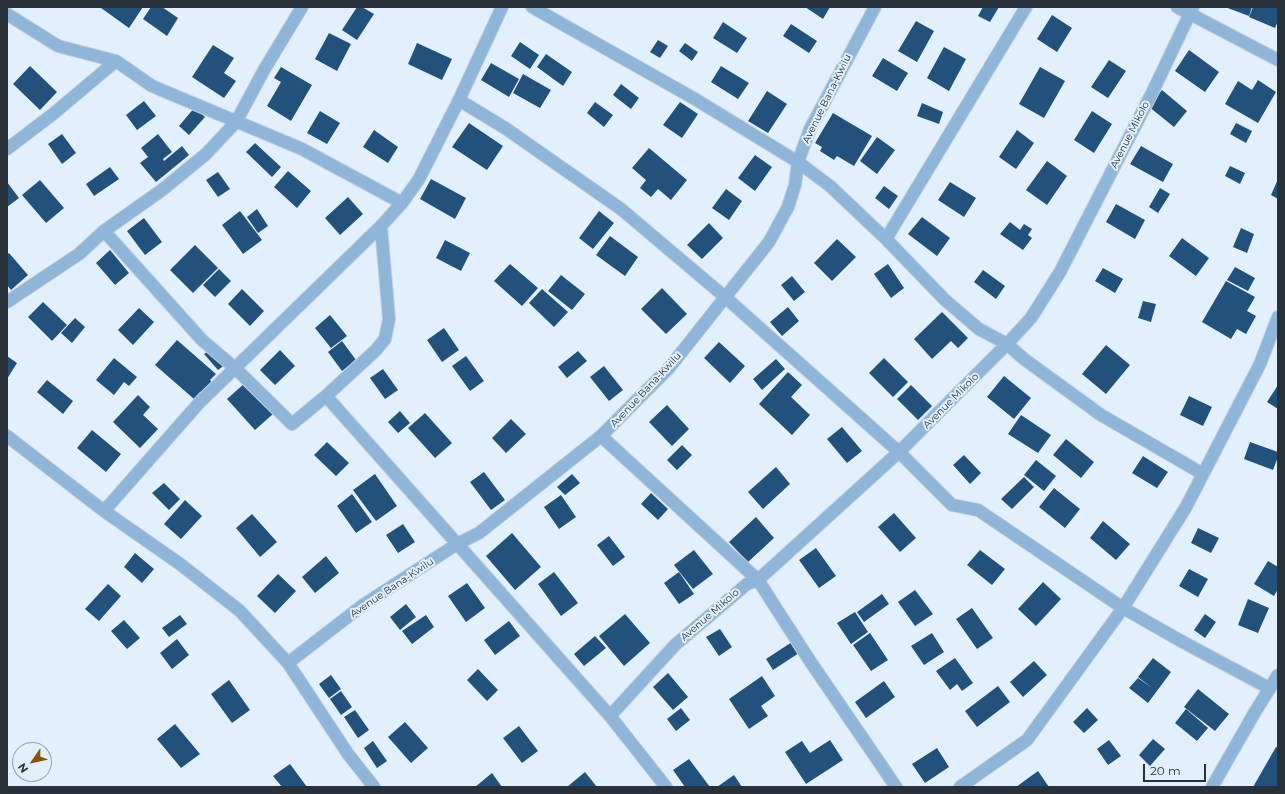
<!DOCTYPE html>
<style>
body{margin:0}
#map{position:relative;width:1285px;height:794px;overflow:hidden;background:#e2f0fe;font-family:Montserrat,sans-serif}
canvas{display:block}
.frame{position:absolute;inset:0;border:8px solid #28313a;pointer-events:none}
.north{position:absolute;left:12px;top:742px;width:40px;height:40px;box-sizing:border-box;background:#e2f0fe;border:1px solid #98a4b0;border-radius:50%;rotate:236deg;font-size:11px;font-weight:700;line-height:16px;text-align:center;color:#28313a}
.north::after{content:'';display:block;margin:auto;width:14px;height:18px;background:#885301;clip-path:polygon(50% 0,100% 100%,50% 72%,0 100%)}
.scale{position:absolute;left:1143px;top:764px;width:63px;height:18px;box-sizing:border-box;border:2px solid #28313a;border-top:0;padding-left:5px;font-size:12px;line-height:14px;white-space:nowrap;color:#28313a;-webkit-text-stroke:3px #e2f0fe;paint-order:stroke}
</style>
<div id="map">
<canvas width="1285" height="794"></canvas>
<div class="frame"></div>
<div class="north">N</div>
<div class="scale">20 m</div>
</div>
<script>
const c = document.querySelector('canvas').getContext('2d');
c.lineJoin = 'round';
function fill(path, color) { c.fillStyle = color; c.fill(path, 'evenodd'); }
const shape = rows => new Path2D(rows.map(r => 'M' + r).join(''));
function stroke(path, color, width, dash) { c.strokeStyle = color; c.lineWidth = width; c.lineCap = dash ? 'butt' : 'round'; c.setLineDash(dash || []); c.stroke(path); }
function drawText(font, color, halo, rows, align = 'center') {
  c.font = font + ' Montserrat,sans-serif'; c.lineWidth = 4; c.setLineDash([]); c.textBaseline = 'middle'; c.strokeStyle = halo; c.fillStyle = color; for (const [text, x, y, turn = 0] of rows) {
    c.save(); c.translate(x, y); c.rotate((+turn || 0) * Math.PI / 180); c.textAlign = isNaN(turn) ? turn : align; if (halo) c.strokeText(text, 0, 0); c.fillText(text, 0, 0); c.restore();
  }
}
const building = shape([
 [102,7,143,7,129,28,101,8],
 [151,7,162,7,178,18,167,36,143,19],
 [357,7,362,7,374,14,357,40,342,30],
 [805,7,830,7,823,19],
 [983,7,999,7,990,22,978,16],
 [1225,7,1252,7,1249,16],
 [1253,7,1278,7,1278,21,1275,28,1249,17],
 [1052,15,1072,28,1057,52,1037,39],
 [916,21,934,31,917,62,898,51],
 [723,22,747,38,737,53,713,38],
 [791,24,817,41,809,53,783,36],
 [329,33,351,44,337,71,315,59],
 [658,40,668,46,660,58,650,52],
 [520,42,539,55,530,69,511,56],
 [417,43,452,59,442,80,408,64],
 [685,43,698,52,692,61,679,51],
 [213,45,234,58,224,73,236,81,224,98,192,77],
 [944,47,966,59,949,91,927,78],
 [1189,50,1219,72,1205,92,1175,71],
 [546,54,572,72,563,86,537,67],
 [883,58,908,73,897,91,872,76],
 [1109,60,1126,71,1108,98,1091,87],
 [491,63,519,79,509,97,481,80],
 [30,66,57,92,40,110,13,84],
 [721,66,749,83,738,99,711,82],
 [281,67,312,85,291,121,267,106,281,82,274,78],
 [1040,67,1065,81,1044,118,1019,104],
 [523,74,551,90,540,108,513,93],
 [1258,80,1276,92,1258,123,1225,104,1238,81,1252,90],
 [621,84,639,98,631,109,613,95],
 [1162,90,1187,111,1174,127,1148,106],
 [767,91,787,104,768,133,748,121],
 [144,101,156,116,137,130,126,115],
 [595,102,613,115,604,127,587,113],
 [680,102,698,114,682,138,663,125],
 [922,103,943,112,939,124,917,116],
 [195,107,205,117,189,135,179,126],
 [320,111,340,123,327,144,307,133],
 [1092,111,1112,124,1094,153,1074,140],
 [833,113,872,136,854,166,837,156,834,160,820,151,822,147,815,143],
 [469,123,503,146,487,170,452,147],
 [1236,123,1252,131,1246,143,1230,134],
 [374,130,398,147,388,163,363,147],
 [1017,130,1034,143,1016,169,999,157],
 [62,134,76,153,62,164,48,144],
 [158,134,172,152,163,159,164,161,182,146,189,155,156,182,140,163,148,157,141,148],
 [877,137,895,150,877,174,860,161],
 [255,143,281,167,272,177,246,152],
 [1141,146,1173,164,1163,182,1130,164],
 [649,148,687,180,671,200,658,189,651,197,640,188,646,180,632,168],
 [755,155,772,167,755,191,738,178],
 [1047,161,1067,176,1047,205,1026,190],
 [1230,166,1245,173,1240,184,1225,176],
 [110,167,119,179,94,196,86,184],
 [288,171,311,191,297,208,274,187],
 [218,172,230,189,218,197,206,180],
 [431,179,466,198,455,219,420,199],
 [1278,179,1278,199,1271,195],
 [40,180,64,208,46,223,22,195],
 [7,182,19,198,7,207],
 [950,182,976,198,964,217,938,200],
 [884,186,898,196,889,209,875,198],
 [1160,188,1170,194,1158,213,1149,207],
 [726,189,742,201,729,220,712,208],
 [348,197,363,214,340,235,325,218],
 [1116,204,1145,220,1135,239,1106,222],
 [257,209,268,226,258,233,247,217],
 [240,211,262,240,243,254,222,225],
 [599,211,614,223,593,249,579,238],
 [922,217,950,238,937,256,908,234],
 [144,218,162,242,145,255,127,231],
 [1010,222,1020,230,1024,224,1032,229,1028,235,1032,238,1023,250,1000,234],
 [709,223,723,238,702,259,687,245],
 [1241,228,1254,234,1247,253,1233,247],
 [610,236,638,257,625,276,596,255],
 [1182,238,1209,258,1196,276,1169,256],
 [837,239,856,257,832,281,814,263],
 [445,240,470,253,461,271,436,258],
 [195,245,218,268,193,293,170,270],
 [110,250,129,273,115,285,96,263],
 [9,253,28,275,11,290,7,285,7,255],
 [510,264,538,288,522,306,494,281],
 [888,264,904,288,891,298,874,274],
 [1235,267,1255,278,1248,291,1227,280],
 [1103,268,1123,279,1115,293,1095,281],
 [219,269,231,281,215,297,203,285],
 [983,270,1005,286,996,299,974,282],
 [561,275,585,294,572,310,548,291],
 [792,276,805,292,794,301,781,285],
 [1226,281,1255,297,1247,311,1256,316,1246,334,1237,329,1231,339,1202,322],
 [662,288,687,314,666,334,641,309],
 [242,289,264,311,250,326,228,304],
 [542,289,568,312,554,327,529,303],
 [1143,301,1156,304,1151,322,1138,318],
 [43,302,67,325,52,341,28,317],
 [788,307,799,321,782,336,770,322],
 [139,308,154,322,133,345,118,330],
 [942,312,968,338,958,348,951,341,932,359,914,339],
 [330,315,347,336,331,348,315,328],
 [75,318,85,327,72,343,61,333],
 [444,328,459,350,442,362,427,340],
 [177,340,216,374,210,380,214,384,204,396,200,392,194,399,155,365],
 [342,341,356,360,342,371,328,352],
 [719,342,745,366,730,383,704,358],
 [1106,345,1130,365,1106,394,1082,374],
 [211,349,225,365,218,370,204,354],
 [280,350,295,366,275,385,260,370],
 [578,351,587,361,567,378,558,367],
 [7,356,17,363,7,379],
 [466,356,484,381,470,391,452,366],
 [114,358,137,377,129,386,124,382,114,395,96,380],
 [884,358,908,382,893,397,869,373],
 [776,359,785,369,762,390,753,379],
 [604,366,623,390,609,401,590,377],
 [383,369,398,390,385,399,370,378],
 [788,372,802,385,791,397,810,415,792,435,759,404],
 [1004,376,1031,398,1014,419,987,397],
 [47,380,73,401,63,414,37,392],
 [245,383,273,414,255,430,227,399],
 [911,385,932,406,918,420,897,399],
 [1278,385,1278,409,1267,402],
 [138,395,150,407,143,415,158,429,140,448,113,422],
 [1189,396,1212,407,1203,426,1180,415],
 [667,405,689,429,672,446,649,422],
 [400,411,410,423,398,433,388,422],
 [425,413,452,443,435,458,408,428],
 [1021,415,1051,435,1038,453,1008,434],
 [511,419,526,434,506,453,492,438],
 [842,427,862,451,847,463,827,439],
 [92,430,121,454,106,472,77,448],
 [1066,439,1094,462,1081,478,1053,455],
 [327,442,349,463,336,476,314,455],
 [1250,442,1278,452,1278,457,1273,470,1244,459],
 [682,445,692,455,677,470,667,460],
 [964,455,981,473,970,484,953,465],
 [1143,456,1168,472,1157,488,1132,473],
 [1036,460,1056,476,1044,491,1024,475],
 [776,467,790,484,763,509,748,492],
 [484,472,505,500,491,510,470,482],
 [375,474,397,506,376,521,353,490],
 [572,474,580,483,565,495,557,487],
 [1024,477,1034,487,1012,509,1001,499],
 [164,483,180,499,169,510,152,493],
 [1054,488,1080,509,1065,528,1039,507],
 [651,493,668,509,658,520,641,504],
 [352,494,372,522,356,533,337,506],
 [561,495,576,517,559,529,544,507],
 [185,500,202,516,181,539,164,524],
 [894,513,916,538,900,552,878,527],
 [252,514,277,542,260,557,236,528],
 [756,517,774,538,748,562,729,542],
 [1103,521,1130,544,1116,560,1090,538],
 [403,524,415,542,398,553,386,535],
 [1198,528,1219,538,1211,553,1191,543],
 [512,533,541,567,515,590,486,556],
 [609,536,625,557,613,566,597,545],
 [816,548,836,576,819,588,799,560],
 [694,550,713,574,693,589,674,565],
 [980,550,1005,569,992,585,967,565],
 [135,553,154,569,142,583,124,567],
 [326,556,339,573,315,593,302,577],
 [1268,561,1278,567,1278,589,1274,596,1254,584],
 [1189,569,1208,579,1198,597,1179,586],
 [554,572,578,603,561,616,538,584],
 [679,572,694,594,679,604,664,583],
 [278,574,296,591,275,613,257,596],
 [1043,582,1061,599,1036,626,1018,609],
 [467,583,485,608,466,622,448,596],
 [108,584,121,596,99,621,85,609],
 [915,590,933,614,915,626,898,602],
 [882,594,889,604,864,622,857,612],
 [1248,599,1269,608,1258,633,1238,625],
 [406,604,416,617,400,630,390,617],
 [972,608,993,638,977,649,956,619],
 [855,612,868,632,851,644,837,623],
 [625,614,650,643,624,666,599,636],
 [1205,614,1216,622,1205,638,1194,630],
 [180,615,187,624,169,637,162,628],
 [426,615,434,627,412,644,402,631],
 [124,620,140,638,127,649,111,631],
 [509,621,520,636,495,655,484,640],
 [720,629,732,647,719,656,706,637],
 [870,633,888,660,871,671,853,645],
 [932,633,944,652,924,665,911,646],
 [595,636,606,648,584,666,574,654],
 [177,639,189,655,172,669,160,653],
 [792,642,799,653,773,670,766,659],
 [955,658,973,683,962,691,957,684,950,690,936,671],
 [1153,658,1171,672,1148,703,1129,688,1138,678,1152,688,1138,677],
 [1034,661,1047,675,1023,697,1010,682],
 [478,669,498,690,487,701,467,680],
 [668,673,688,697,673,710,653,687],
 [331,675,341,689,329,698,319,684],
 [762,676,775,696,761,706,768,716,749,729,729,699],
 [229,680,250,710,232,723,211,694],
 [884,681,895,697,866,718,855,702],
 [998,686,1010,702,977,727,965,711],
 [1198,689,1229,714,1215,731,1184,707],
 [341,691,352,707,341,715,330,699],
 [681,708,690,720,676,731,667,719],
 [1087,708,1098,720,1084,733,1073,722],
 [1186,709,1208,728,1197,741,1175,723],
 [355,710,369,730,358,738,344,717],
 [405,722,428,748,411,763,388,737],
 [175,724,200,754,181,768,157,739],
 [519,726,538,751,522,763,503,738],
 [1153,739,1165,749,1150,766,1139,755],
 [830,740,843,760,806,784,785,752,802,741,810,753],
 [1109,740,1121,756,1108,765,1097,749],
 [373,741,387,761,377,768,364,748],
 [1276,747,1278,748,1278,787,1253,787],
 [937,748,949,767,925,783,912,764],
 [689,759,710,787,685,787,673,770],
 [290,764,307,787,282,787,273,776],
 [1038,771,1049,787,1016,787],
 [585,772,597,787,567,787],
 [492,773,502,787,475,787],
 [734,775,742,787,717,787]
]);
const minor = shape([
 [532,7,695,99,798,162,830,186,886,239,945,300,979,329,1007,344,1024,359,1101,415,1203,474],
 [1177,7,1278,60],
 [7,14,58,46,116,61,152,86,302,149,402,203],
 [459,100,505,128,621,209,725,297,899,452,952,505,978,510,1123,608,1181,641,1269,688],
 [7,149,53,114,116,61],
 [104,231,202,340,235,368,292,424,326,396,376,350,385,339,389,319,381,226],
 [886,239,1026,7],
 [7,302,79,254,104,231,162,190,206,154,236,122,264,70,302,7],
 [326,396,610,716,666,787],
 [7,436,104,511,180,564,240,611,288,663,348,754,374,787],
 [601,436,758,580,810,661,896,787],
 [104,511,199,403,381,226,402,203,419,179,459,100,502,7],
 [288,663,363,605,457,544,479,533,601,436,669,368,769,242,788,207,795,185,798,162,810,129,875,7],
 [610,716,675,645,747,584,758,580,899,452,1007,344,1031,318,1060,272,1153,91,1193,7],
 [960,787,1027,740,1123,608,1186,507,1260,364,1278,317],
 [1212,787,1255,712,1278,675]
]);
const streetNames = [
 ["Avenue Bana-Kwilu",827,99,-64],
 ["Avenue Mikolo",1130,135,-63],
 ["Avenue Bana-Kwilu",646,390,-47],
 ["Avenue Mikolo",951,401,-45],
 ["Avenue Bana-Kwilu",392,588,-34],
 ["Avenue Mikolo",710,615,-41]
];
fill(building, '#22527b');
stroke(minor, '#c1cedb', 14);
stroke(minor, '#8fb5d9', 12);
drawText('10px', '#28313a', '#e2f0fe', streetNames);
</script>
